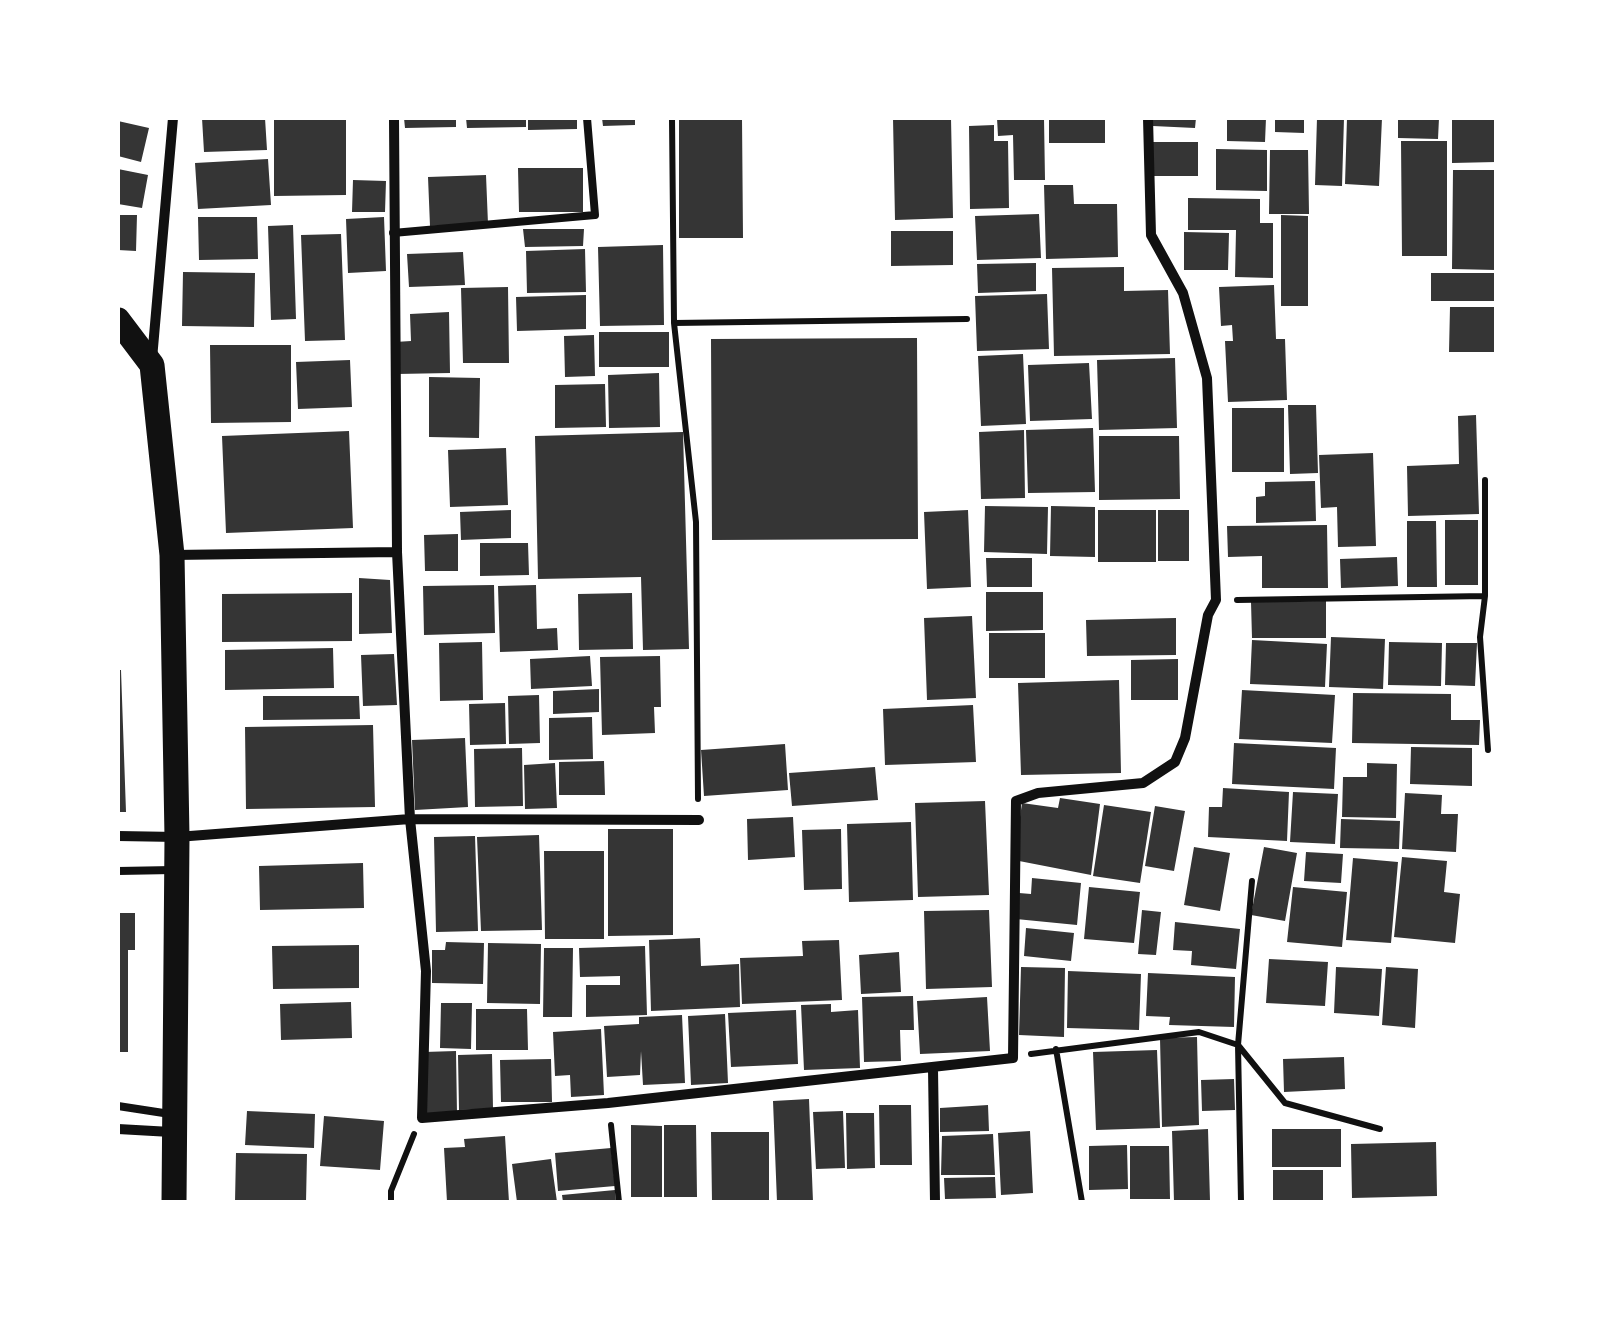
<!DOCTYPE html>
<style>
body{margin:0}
#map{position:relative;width:1614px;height:1320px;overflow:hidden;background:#fff;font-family:"Nunito Sans",sans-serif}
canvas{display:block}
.frame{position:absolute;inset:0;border:120px solid #fff;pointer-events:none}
</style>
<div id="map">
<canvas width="1614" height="1320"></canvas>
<div class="frame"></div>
</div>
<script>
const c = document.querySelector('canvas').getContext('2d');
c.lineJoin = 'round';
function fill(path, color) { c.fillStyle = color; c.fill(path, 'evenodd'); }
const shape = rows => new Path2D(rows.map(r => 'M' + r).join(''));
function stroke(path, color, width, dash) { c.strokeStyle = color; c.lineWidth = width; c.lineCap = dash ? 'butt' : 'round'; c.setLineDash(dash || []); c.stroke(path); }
const building = shape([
 [202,118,265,118,267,150,204,152],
 [274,118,346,118,346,195,274,196],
 [404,118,456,118,456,127,405,128],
 [466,118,526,118,526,127,467,128],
 [528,118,577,118,577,129,528,130],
 [602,118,635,118,635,125,603,126],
 [679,118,742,118,743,238,679,238],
 [893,118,951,118,953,218,895,220],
 [997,118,1044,118,1045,180,1014,180,1013,135,998,136],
 [1049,118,1105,118,1105,143,1049,143],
 [1153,118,1196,118,1195,128,1153,126],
 [1227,118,1266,118,1265,142,1227,141],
 [1275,118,1304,118,1304,133,1275,132],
 [1317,118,1344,118,1342,186,1315,185],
 [1347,118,1382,118,1379,186,1345,184],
 [1398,118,1439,118,1438,139,1398,138],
 [1452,118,1496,118,1496,162,1452,163],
 [118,121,149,128,141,162,118,156],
 [994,125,994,141,1008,141,1009,208,970,209,969,126],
 [1401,141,1447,141,1447,256,1402,256],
 [1153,142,1198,142,1198,176,1153,176],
 [1216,149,1267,150,1267,191,1216,190],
 [1270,150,1308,150,1309,214,1269,214],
 [268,159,271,205,198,209,195,163],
 [518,168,583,168,583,212,519,212],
 [118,169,148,175,142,208,118,204],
 [1453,170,1496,170,1496,270,1452,269],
 [486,175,488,224,430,226,428,177],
 [353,180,386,181,385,212,352,212],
 [1044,185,1073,185,1074,204,1117,204,1118,257,1046,259],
 [1188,198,1260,199,1260,223,1273,223,1273,278,1235,277,1236,230,1188,230],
 [1039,214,1041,258,977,260,975,216],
 [118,215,137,215,136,251,118,250],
 [1281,215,1308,216,1308,306,1281,306],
 [198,217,257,217,258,259,199,260],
 [384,217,386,271,348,273,346,219],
 [293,225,296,319,271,320,268,226],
 [523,229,584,229,583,246,525,247],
 [891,231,953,231,953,265,891,266],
 [1184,232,1229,233,1228,270,1184,270],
 [341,234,345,340,305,341,301,235],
 [663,245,664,325,600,326,598,247],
 [585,249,586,292,527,293,526,251],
 [463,252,465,285,409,287,407,254],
 [1036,263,1036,291,978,293,977,264],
 [1124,267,1124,291,1168,290,1170,354,1054,356,1052,268],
 [183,272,255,273,254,327,182,326],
 [1431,273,1496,273,1496,301,1431,301],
 [1274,285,1276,339,1285,339,1287,400,1228,402,1225,341,1233,341,1232,325,1221,326,1219,287],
 [508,287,509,363,463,363,461,288],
 [1047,294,1049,349,977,351,975,296],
 [586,295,586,329,517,331,516,297],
 [1450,307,1496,307,1496,352,1449,352],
 [449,312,450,373,397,374,395,342,411,341,410,314],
 [599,332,669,332,669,367,599,367],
 [594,335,595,376,565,377,564,336],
 [917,338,918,539,712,540,711,339],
 [210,345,291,345,291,422,211,423],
 [1023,354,1026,424,981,426,978,356],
 [1175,358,1177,428,1099,430,1097,360],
 [350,360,352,407,298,409,296,362],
 [1089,363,1092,419,1030,421,1028,365],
 [659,373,660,427,609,428,608,375],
 [429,377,480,378,479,438,429,437],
 [605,384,606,427,555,428,555,385],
 [1288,405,1316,405,1318,473,1290,474],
 [1232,408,1284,408,1284,472,1232,472],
 [1476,415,1479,514,1408,516,1407,466,1459,464,1458,416],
 [1093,428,1095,492,1028,493,1026,430],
 [1024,430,1025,498,981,499,979,432],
 [349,431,353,528,226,533,222,436],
 [683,432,689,649,643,650,641,577,538,579,535,436],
 [1099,436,1179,436,1180,499,1099,500],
 [506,448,508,505,450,507,448,450],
 [1373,453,1376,546,1338,547,1337,507,1321,508,1319,455],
 [1315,481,1316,521,1256,523,1256,497,1265,496,1265,482],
 [985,506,1048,507,1047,554,984,552],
 [1051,506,1095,507,1095,557,1050,556],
 [511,510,511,538,461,540,460,512],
 [968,510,971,587,927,589,924,512],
 [1098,510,1156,510,1156,562,1098,562],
 [1158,510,1189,510,1189,561,1158,561],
 [1445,520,1478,520,1478,585,1445,585],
 [1407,521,1436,521,1437,587,1407,587],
 [1327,525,1328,588,1262,588,1262,556,1228,557,1227,526],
 [458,534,458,571,425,571,424,535],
 [480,543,528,543,529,575,480,576],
 [1397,557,1398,586,1341,588,1340,559],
 [986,558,1032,558,1032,587,987,587],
 [359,578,390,580,392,633,359,634],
 [494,585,495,633,424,635,423,586],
 [536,585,537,629,557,628,558,650,500,652,498,586],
 [986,592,1043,592,1043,630,986,631],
 [352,593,352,641,222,642,222,594],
 [632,593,633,649,579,650,578,594],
 [1326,601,1326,638,1252,638,1251,602],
 [972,616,976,698,927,700,924,618],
 [1176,618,1176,655,1087,656,1086,620],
 [989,633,1045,633,1045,678,989,678],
 [1331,637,1385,639,1383,689,1329,687],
 [1252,640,1327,644,1325,687,1250,684],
 [482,642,483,700,440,701,439,643],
 [1389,642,1442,643,1441,686,1388,685],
 [1446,643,1477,643,1475,686,1445,685],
 [333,648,334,688,225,690,225,650],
 [394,654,397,705,363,706,361,655],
 [590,656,592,686,531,689,530,659],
 [660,656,661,707,654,707,655,733,602,735,600,657],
 [1178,659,1178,700,1131,700,1131,660],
 [118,670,121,670,126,812,118,812],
 [1119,680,1121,773,1021,775,1018,683],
 [599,689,599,712,553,714,553,691],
 [1242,690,1335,695,1332,743,1239,739],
 [1353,693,1451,694,1451,720,1480,720,1479,745,1352,743],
 [539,695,540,743,509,744,508,696],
 [263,696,359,696,360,719,263,720],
 [505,703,506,744,470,745,469,704],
 [973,705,976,762,885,765,883,709],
 [592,717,593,759,549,760,549,718],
 [373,725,375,807,246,809,245,727],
 [465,738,468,807,415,810,412,740],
 [1234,743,1336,748,1334,789,1232,784],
 [785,744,788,790,704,796,701,750],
 [1411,747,1472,748,1472,786,1410,784],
 [522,748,523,806,475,807,474,749],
 [604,761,605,795,559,795,559,762],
 [555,763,557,808,525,809,524,765],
 [1367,763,1397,764,1396,818,1342,817,1343,777,1367,777],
 [875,767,878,800,792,806,789,773],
 [1223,788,1289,792,1287,841,1208,837,1209,807,1222,807],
 [1293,792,1338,794,1335,844,1290,842],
 [1405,793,1442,795,1441,814,1458,814,1456,852,1402,849],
 [1060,798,1100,804,1091,875,1014,860,1022,803,1058,808],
 [985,801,989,895,918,897,915,803],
 [1104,805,1151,812,1140,883,1093,876],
 [1155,806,1185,811,1174,871,1145,866],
 [793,817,795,857,748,860,747,819],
 [1341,819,1400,821,1399,849,1340,848],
 [911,822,913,900,849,902,847,824],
 [608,829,673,829,673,935,608,936],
 [841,829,842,889,804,890,802,830],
 [539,835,542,930,481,931,477,837],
 [475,836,478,931,436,932,434,837],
 [1194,847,1230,853,1220,911,1184,905],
 [1264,847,1297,853,1285,921,1251,915],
 [544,851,604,851,604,939,545,939],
 [1306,852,1343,854,1341,883,1304,881],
 [1402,857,1447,861,1444,892,1460,894,1455,943,1394,937],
 [1353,858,1398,862,1391,943,1346,940],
 [363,863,364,908,260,910,259,866],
 [1032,878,1081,883,1077,925,1016,919,1019,893,1031,894],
 [1089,887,1140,892,1134,943,1084,939],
 [1293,887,1347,892,1342,947,1287,942],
 [989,910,992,987,926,989,924,911],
 [1142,910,1161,912,1156,955,1138,954],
 [118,913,135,913,135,950,128,950,128,1052,118,1052],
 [1175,922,1240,929,1236,969,1191,965,1192,951,1173,950],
 [1026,928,1074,933,1071,961,1024,956],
 [700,938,701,966,739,964,740,1007,651,1011,649,940],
 [839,940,842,1000,742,1004,740,958,803,956,802,941],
 [446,942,484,943,483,984,432,983,432,950,445,950],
 [488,943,541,944,540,1004,487,1003],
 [359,945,359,988,273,989,272,946],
 [645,946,647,1015,586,1017,586,985,620,985,620,976,580,977,579,948],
 [544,948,573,948,572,1017,543,1017],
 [899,952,901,992,861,994,859,955],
 [1269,959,1328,962,1325,1006,1266,1003],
 [1021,967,1065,968,1064,1037,1019,1035],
 [1336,967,1382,969,1379,1016,1334,1013],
 [1386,967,1418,969,1415,1028,1382,1025],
 [1068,971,1141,974,1139,1030,1067,1028],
 [1148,973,1235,977,1234,1027,1169,1025,1170,1017,1146,1016],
 [913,996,914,1030,900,1030,901,1061,864,1062,862,997],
 [987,997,990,1051,920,1054,917,1001],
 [351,1002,352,1038,281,1040,280,1004],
 [441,1003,472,1003,471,1049,440,1048],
 [831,1004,831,1012,858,1010,860,1068,804,1070,801,1005],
 [476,1009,527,1009,528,1050,476,1050],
 [796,1010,798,1064,731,1067,728,1013],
 [725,1014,728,1083,691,1085,688,1016],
 [682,1015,685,1083,643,1085,641,1051,640,1075,607,1077,604,1026,639,1024,639,1017],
 [601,1029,604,1095,571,1097,570,1075,555,1076,553,1032],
 [1197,1037,1199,1125,1162,1127,1160,1038],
 [1157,1050,1160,1128,1096,1130,1093,1052],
 [456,1051,457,1114,425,1114,424,1052],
 [492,1054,493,1109,459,1110,458,1055],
 [1344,1057,1345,1089,1284,1092,1283,1059],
 [551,1059,552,1102,501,1102,500,1060],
 [1234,1079,1235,1110,1202,1111,1201,1080],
 [809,1099,813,1202,777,1202,773,1101],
 [879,1105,911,1105,912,1165,880,1165],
 [988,1105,989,1131,940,1132,940,1108],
 [247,1111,315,1114,314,1148,245,1145],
 [843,1111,845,1168,816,1169,813,1112],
 [846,1113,874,1113,875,1168,847,1169],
 [324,1116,384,1121,380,1170,320,1166],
 [631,1125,662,1126,662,1197,631,1197],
 [664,1125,696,1125,697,1197,664,1197],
 [1208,1129,1210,1201,1174,1202,1172,1131],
 [1272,1129,1341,1129,1341,1167,1272,1167],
 [1030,1131,1033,1193,1001,1195,998,1133],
 [711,1132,769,1132,769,1202,712,1202],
 [993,1134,995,1175,941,1175,942,1136],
 [505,1136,509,1202,447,1202,444,1148,465,1147,464,1139],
 [1436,1142,1437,1196,1352,1198,1351,1144],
 [1127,1145,1128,1189,1089,1190,1089,1146],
 [1130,1146,1169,1146,1170,1199,1130,1199],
 [611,1148,615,1186,558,1191,555,1153],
 [236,1153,307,1154,306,1202,235,1202],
 [551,1159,557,1202,517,1202,512,1164],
 [1273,1170,1323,1170,1323,1202,1273,1202],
 [995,1177,996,1198,945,1199,944,1178],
 [615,1190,616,1202,563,1202,562,1195]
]);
const path = shape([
 [672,118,674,323,696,522,698,799],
 [674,323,967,319],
 [1485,480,1485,596,1480,637,1488,750],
 [1237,600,1485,596],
 [1056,1049,1082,1202],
 [1031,1054,1199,1032,1238,1045,1285,1103,1380,1129],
 [611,1125,619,1202],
 [391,1202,391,1191,414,1134],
 [1241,1202,1238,1045,1252,881]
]);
const service = shape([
 [393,233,595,215,587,118],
 [118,871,173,870],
 [118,1106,170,1114]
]);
const minor = shape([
 [394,118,397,552,410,819,426,971,422,1118,608,1103,1013,1058,1016,801,1038,793,1143,783,1175,762,1185,738,1208,615,1216,600,1207,378,1183,293,1151,235,1148,118],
 [152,359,173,118],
 [173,555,397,552],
 [118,836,177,837,410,819,699,820],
 [933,1069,935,1202],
 [118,1129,171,1132]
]);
const primary = shape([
 [118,320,152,365,172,555,177,837,174,1202]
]);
fill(building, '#353535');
stroke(path, '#111', 6);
stroke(service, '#111', 8);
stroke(minor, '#111', 10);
stroke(primary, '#111', 25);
</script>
